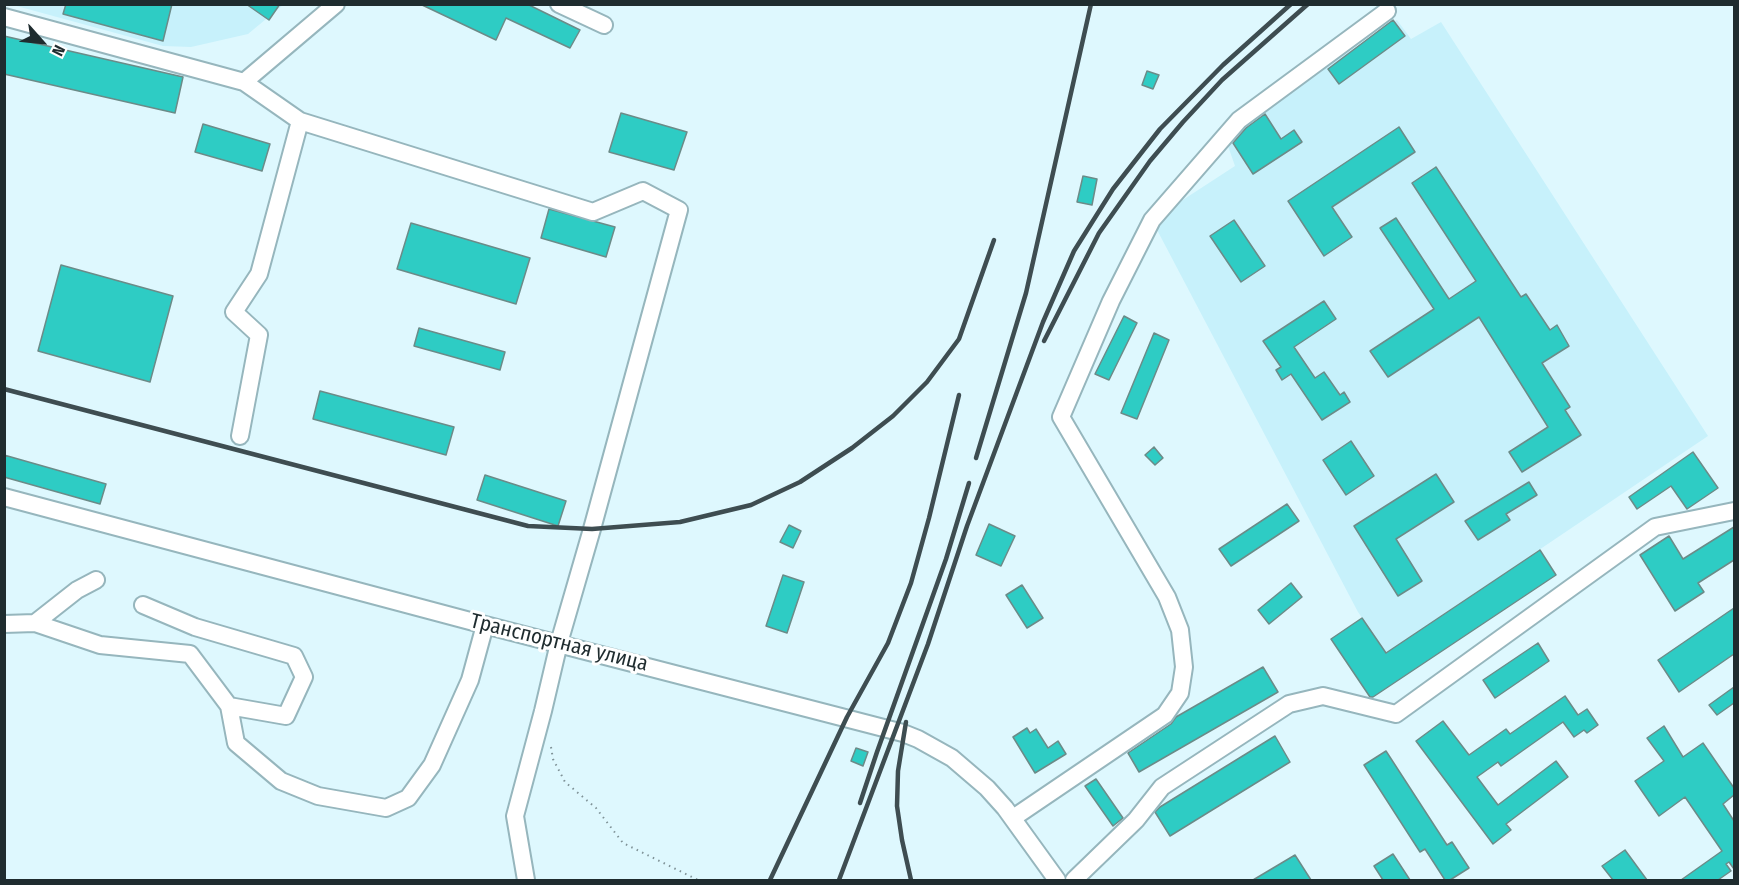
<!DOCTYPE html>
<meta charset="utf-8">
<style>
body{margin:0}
#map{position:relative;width:1739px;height:885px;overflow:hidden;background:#def8fe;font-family:"Fira Sans Condensed",sans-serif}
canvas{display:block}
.frame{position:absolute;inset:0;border:6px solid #1f2c2f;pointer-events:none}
.north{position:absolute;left:12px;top:12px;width:60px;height:60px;-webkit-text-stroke:4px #fff;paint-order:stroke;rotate:117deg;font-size:16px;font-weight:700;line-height:24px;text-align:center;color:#1f2c2f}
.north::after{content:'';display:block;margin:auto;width:21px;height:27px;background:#1f2c2f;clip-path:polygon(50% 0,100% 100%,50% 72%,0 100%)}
</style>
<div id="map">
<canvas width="1739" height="885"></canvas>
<div class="frame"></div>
<div class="north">N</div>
</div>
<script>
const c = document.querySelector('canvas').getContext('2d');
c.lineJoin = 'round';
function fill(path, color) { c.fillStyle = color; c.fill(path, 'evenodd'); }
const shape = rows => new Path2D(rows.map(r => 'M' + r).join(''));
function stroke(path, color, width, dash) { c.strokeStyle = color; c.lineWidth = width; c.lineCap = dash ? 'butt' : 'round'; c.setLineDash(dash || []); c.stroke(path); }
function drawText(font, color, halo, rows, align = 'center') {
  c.font = font + ' "Fira Sans Condensed",sans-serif'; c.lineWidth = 6; c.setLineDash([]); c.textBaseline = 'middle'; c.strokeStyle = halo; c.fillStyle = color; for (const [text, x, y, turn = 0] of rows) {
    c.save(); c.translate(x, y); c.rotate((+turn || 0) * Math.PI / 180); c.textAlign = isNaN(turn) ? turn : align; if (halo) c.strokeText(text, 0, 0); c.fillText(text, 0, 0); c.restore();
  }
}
const built = shape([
 [13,5,283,5,248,34,191,47,163,46],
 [1397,20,1411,39,1441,22,1708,436,1386,653,1358,612,1155,226,1172,207,1235,166,1228,146,1237,129,1316,73]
]);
const building = shape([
 [66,4,172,4,163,41,63,14,66,4],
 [246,4,280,4,269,20,246,4],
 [420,4,527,4,580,30,570,48,506,18,496,40,420,4],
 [1393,20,1405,36,1339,84,1328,69,1393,20],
 [4,36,183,77,175,113,4,74,4,36],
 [1147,71,1159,75,1153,89,1142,85,1147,71],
 [621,113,687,132,674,170,609,152,621,113],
 [1265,114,1281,139,1294,130,1302,142,1253,174,1233,143,1246,128,1265,114],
 [203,124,270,144,262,171,195,152,203,124],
 [1399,127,1415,152,1332,207,1352,237,1324,256,1288,201,1399,127],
 [1436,167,1521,297,1526,294,1550,330,1557,325,1569,346,1542,363,1570,407,1565,410,1581,435,1522,472,1509,452,1548,427,1479,317,1388,377,1370,351,1434,309,1380,228,1396,218,1449,299,1476,281,1412,183,1436,167],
 [1083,176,1097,179,1092,205,1077,202,1083,176],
 [549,209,615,227,606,257,541,238,549,209],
 [1234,220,1265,266,1241,282,1210,236,1234,220],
 [411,223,530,258,516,304,397,269,411,223],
 [61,265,173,296,150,382,38,351,61,265],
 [1324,301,1336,319,1294,347,1315,378,1324,372,1340,395,1344,392,1350,402,1322,420,1291,374,1282,380,1276,370,1281,367,1263,341,1324,301],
 [1124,316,1137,323,1109,380,1095,374,1124,316],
 [419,328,505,352,500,370,414,346,419,328],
 [1154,333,1169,340,1137,419,1121,413,1154,333],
 [320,391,454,427,446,455,313,419,320,391],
 [1351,441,1374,476,1346,495,1323,460,1351,441],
 [1154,447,1163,458,1155,465,1145,455,1154,447],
 [1693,452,1718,488,1687,509,1671,486,1637,509,1629,497,1693,452],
 [4,455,106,484,100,504,4,477,4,455],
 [1436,474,1454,502,1396,539,1422,581,1398,596,1354,526,1436,474],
 [485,475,566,501,558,526,477,500,485,475],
 [1529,482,1537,495,1506,514,1510,520,1478,540,1465,521,1529,482],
 [1287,504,1299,521,1231,566,1219,549,1287,504],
 [989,524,1015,536,1001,566,976,555,989,524],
 [789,525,801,531,793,548,780,542,789,525],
 [1734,527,1734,560,1698,583,1704,592,1675,611,1640,555,1669,536,1683,559,1734,527],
 [1540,550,1556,575,1373,697,1370,697,1331,639,1362,618,1386,653,1540,550],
 [783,575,804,582,787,633,766,626,783,575],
 [1291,583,1302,597,1269,624,1258,610,1291,583],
 [1022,585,1043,618,1027,628,1006,595,1022,585],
 [1734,608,1734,654,1679,692,1658,660,1734,608],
 [1538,643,1549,661,1495,698,1483,680,1538,643],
 [1263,667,1278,692,1139,772,1128,753,1171,724,1176,717,1263,667],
 [1734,687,1734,703,1717,715,1709,705,1734,687],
 [1565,696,1578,715,1587,709,1598,725,1587,733,1584,730,1574,737,1563,722,1501,766,1498,762,1477,777,1498,805,1556,761,1568,777,1506,824,1511,830,1493,844,1416,741,1443,721,1469,755,1506,729,1510,734,1565,696],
 [1664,726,1683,757,1703,743,1734,788,1734,795,1723,804,1734,821,1734,869,1729,862,1726,864,1731,871,1718,880,1681,880,1722,851,1685,797,1659,816,1635,781,1664,761,1647,738,1664,726],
 [1027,728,1030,733,1036,729,1048,748,1058,741,1066,754,1035,773,1013,737,1027,728],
 [1275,736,1290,762,1170,836,1155,812,1160,807,1275,736],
 [856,748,868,752,863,766,851,761,856,748],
 [1386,751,1447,845,1452,842,1469,868,1450,880,1445,880,1425,849,1420,852,1364,765,1386,751],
 [1096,779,1123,818,1113,826,1085,786,1096,779],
 [1625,850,1647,880,1613,880,1602,866,1625,850],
 [1393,854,1410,880,1383,880,1374,866,1393,854],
 [1295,855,1311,880,1253,880,1295,855]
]);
const path = shape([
 [551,747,553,759,565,782,596,808,623,843,698,880]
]);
const minor = shape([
 [559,4,604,25],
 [4,17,244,82,300,121,593,212,643,191,679,210,592,529,559,643,543,711,515,816,526,880],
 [244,82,336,4],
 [240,436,259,335,234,312,259,274,300,121],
 [4,497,485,625,903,733,918,739,952,758,987,788,1005,808,1057,880],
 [143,605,195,627,294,656,304,677,286,716,229,706],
 [35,623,77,590,96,580],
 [4,624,35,623,100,645,190,654,229,706,236,743,281,781,318,796,386,808,408,798,432,765,470,680,485,625],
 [1013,818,1165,715,1180,693,1184,667,1180,630,1167,597,1061,417,1111,301,1152,220,1239,120,1387,11],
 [1074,880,1136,820,1162,787,1289,704,1323,696,1396,714,1655,527,1734,511]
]);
const rail = shape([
 [1044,341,1099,233,1150,161,1183,122,1222,80,1308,4],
 [4,389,528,526,592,529,680,522,751,505,800,482,852,448,893,416,927,382,959,339,994,240],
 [976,458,1026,293,1091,4],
 [906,722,898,771,897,806,902,840,911,880],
 [860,803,877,752,946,559,969,483],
 [770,880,847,717,888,643,911,583,929,518,959,395],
 [839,880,928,644,967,526,1043,322,1074,251,1113,189,1160,129,1223,65,1291,4]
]);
const streetNames = [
 ["Транспортная улица",559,643,14]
];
fill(built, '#c7f1fb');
fill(building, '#2eccc4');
stroke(building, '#6b8b88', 1.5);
stroke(minor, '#96b6bd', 20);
stroke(path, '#7f9297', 2, [1.5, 4.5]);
stroke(minor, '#fff', 16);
stroke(rail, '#3e4d51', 4.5);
drawText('21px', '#1f2c2f', '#fff', streetNames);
</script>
